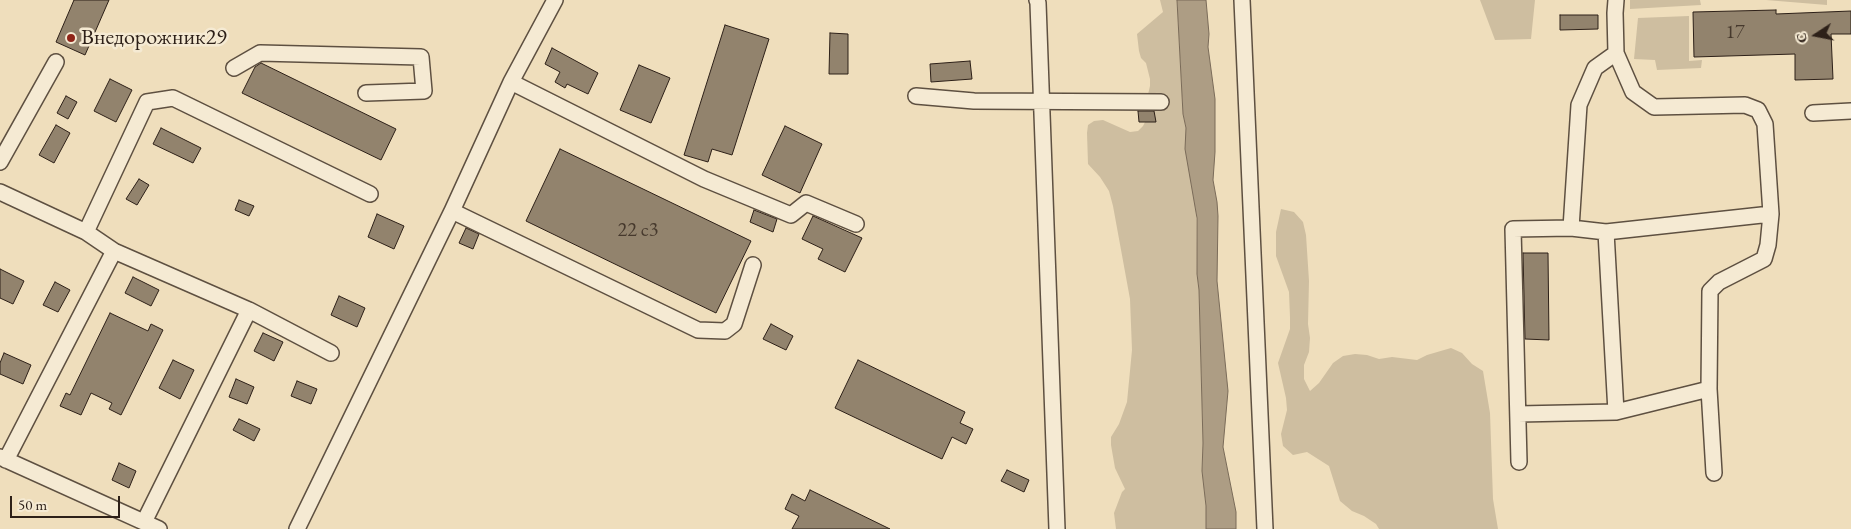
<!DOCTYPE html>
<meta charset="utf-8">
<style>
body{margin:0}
#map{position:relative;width:1851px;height:529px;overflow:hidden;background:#efdebc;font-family:"EB Garamond",serif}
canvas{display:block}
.north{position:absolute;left:1791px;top:10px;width:50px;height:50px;-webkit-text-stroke:4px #f5ead3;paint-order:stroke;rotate:259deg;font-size:14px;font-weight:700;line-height:20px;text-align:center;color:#2d2018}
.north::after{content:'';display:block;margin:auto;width:18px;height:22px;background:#2d2018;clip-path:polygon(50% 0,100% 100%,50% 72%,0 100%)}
.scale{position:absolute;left:10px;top:496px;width:110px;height:22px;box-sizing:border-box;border:2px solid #2d2018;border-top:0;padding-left:6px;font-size:15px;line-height:18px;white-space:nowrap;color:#2d2018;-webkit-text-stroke:4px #f5ead3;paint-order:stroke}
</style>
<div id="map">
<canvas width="1851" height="529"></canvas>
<div class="north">С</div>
<div class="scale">50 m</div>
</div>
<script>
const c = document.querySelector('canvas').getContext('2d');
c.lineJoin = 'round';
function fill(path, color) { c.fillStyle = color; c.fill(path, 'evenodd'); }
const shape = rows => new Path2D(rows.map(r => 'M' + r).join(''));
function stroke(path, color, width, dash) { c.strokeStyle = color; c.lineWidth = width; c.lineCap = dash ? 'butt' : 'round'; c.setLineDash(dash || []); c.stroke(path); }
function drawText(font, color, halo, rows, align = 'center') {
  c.font = font + ' "EB Garamond",serif'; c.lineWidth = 5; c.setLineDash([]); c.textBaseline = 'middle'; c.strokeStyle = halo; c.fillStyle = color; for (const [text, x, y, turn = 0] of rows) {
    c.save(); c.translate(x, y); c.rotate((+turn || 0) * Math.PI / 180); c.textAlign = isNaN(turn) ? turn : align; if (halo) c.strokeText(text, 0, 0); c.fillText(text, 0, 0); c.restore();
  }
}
const green = shape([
 [1160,0,1177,0,1183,114,1186,128,1186,141,1196,209,1197,274,1199,290,1203,443,1202,465,1206,506,1206,529,1116,529,1114,513,1122,492,1125,489,1115,468,1111,445,1111,437,1119,424,1127,402,1132,350,1130,299,1113,206,1109,191,1100,177,1088,164,1087,133,1088,125,1094,121,1103,120,1130,132,1138,131,1143,126,1147,118,1146,103,1150,86,1150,79,1146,63,1141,58,1139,51,1137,34,1163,12],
 [1480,0,1535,0,1531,39,1495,40],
 [1630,0,1700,0,1701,5,1630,9],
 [1766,0,1827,0,1827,5],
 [1689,16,1689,61,1702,60,1701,68,1657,70,1655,60,1634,59,1638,18],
 [1281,209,1294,212,1303,222,1306,235,1309,281,1308,324,1310,338,1309,352,1304,365,1304,379,1310,391,1319,383,1333,363,1343,356,1355,354,1367,355,1379,359,1392,357,1417,360,1427,355,1451,348,1462,353,1472,364,1483,371,1490,413,1493,499,1498,529,1379,529,1376,524,1364,516,1352,511,1340,501,1329,466,1307,452,1293,455,1283,446,1281,434,1287,410,1286,398,1278,363,1290,329,1290,317,1289,292,1276,256,1276,232]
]);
const water = shape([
 [1177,0,1206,0,1209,34,1208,47,1215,99,1215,152,1213,180,1217,202,1218,216,1217,281,1228,391,1223,447,1236,512,1236,529,1206,529,1206,506,1202,471,1203,443,1199,290,1197,274,1197,218,1185,149,1186,128,1183,114,1177,0]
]);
const building = shape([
 [74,0,109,0,85,55,56,42,74,0],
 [1776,10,1776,14,1851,11,1851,34,1831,34,1833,79,1795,80,1795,54,1694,57,1693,12,1776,10],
 [1560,15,1598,15,1598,29,1560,30,1560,15],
 [725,25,769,39,732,155,712,149,708,162,684,155,725,25],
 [830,33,848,34,848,74,829,74,830,33],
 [552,48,598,73,588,94,567,84,565,88,555,82,560,72,545,64,552,48],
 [970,61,972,79,931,82,930,64,970,61],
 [261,63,396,129,381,160,242,93,255,67,261,63],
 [639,65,670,78,651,123,620,110,639,65],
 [110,79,132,90,116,122,94,111,110,79],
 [66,96,77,102,68,119,57,113,66,96],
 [1138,111,1154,111,1156,122,1139,122,1138,111],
 [56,125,70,133,54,163,39,155,56,125],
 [785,126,822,144,800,193,762,175,785,126],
 [161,128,201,148,193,163,153,144,161,128],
 [560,149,751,241,716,313,526,221,560,149],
 [139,179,149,185,137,205,126,199,139,179],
 [239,200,254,206,249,216,235,210,239,200],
 [754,210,777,219,773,232,750,222,754,210],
 [377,214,404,226,394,249,368,237,377,214],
 [813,216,862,238,845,272,818,259,823,249,802,239,813,216],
 [466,228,479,234,473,249,459,243,466,228],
 [1523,253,1548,253,1549,340,1525,339,1523,253],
 [0,269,24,281,13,304,0,298,0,269],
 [133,277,159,290,151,306,125,293,133,277],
 [55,282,70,290,58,312,43,305,55,282],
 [339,296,365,308,357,327,331,315,339,296],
 [110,313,148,331,151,324,163,330,121,415,109,409,112,403,91,393,81,415,60,406,66,393,70,395,110,313],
 [771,324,793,336,786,350,763,339,771,324],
 [263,333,283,342,274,361,254,351,263,333],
 [4,353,31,365,23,384,0,374,0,363,4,353],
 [173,360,194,370,180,399,159,388,173,360],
 [858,360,965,412,960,423,973,429,966,444,952,437,942,459,835,408,858,360],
 [236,379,254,387,247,404,229,397,236,379],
 [297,381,317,389,311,404,291,396,297,381],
 [239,419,260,429,254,441,233,430,239,419],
 [119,463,136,471,129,488,112,480,119,463],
 [1007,470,1029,480,1024,492,1001,481,1007,470],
 [810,490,890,529,792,529,799,516,785,509,792,494,805,501,810,490]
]);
const minor = shape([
 [1037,0,1038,3,1057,529],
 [1242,0,1265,529],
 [1616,0,1615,13,1616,53,1633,92,1654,107,1745,105,1758,110,1765,124,1771,214,1768,245,1764,259,1719,282,1710,291,1709,389,1714,473],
 [234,68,260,53,421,57,424,91,366,93],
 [511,82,704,179,791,215,806,203,856,224],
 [916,96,974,101,1161,102],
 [1813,113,1851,111],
 [0,162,56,62],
 [0,192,86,232,114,251,249,310,331,353],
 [452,211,698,330,725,331,734,324,753,265],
 [1571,228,1579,105,1595,68,1616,53],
 [86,232,147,102,173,98,370,194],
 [1606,232,1616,412],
 [1518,414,1616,412,1709,389],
 [0,457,159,529],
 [6,460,114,251],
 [1519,462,1513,229,1571,228,1606,232,1771,214],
 [144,522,249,310],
 [297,529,452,211,511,82,555,0]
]);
const markers = [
 [71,38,5,"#8f2418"]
];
const numberNames = [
 ["17",1735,33],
 ["22 с3",638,231]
];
const poiNames = [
 ["Внедорожник29",81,38]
];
fill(green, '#cebea0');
fill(water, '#ad9d84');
stroke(water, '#7a6b59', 1);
fill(building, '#92836d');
stroke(building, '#2d2018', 1);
stroke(minor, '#5e5041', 18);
stroke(minor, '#f5ead3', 15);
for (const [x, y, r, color] of markers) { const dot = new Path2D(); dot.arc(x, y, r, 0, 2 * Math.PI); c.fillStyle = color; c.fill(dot); stroke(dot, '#f5ead3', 2); }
drawText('20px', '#46392d', null, numberNames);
drawText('22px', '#2d2018', '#f5ead3', poiNames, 'left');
</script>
